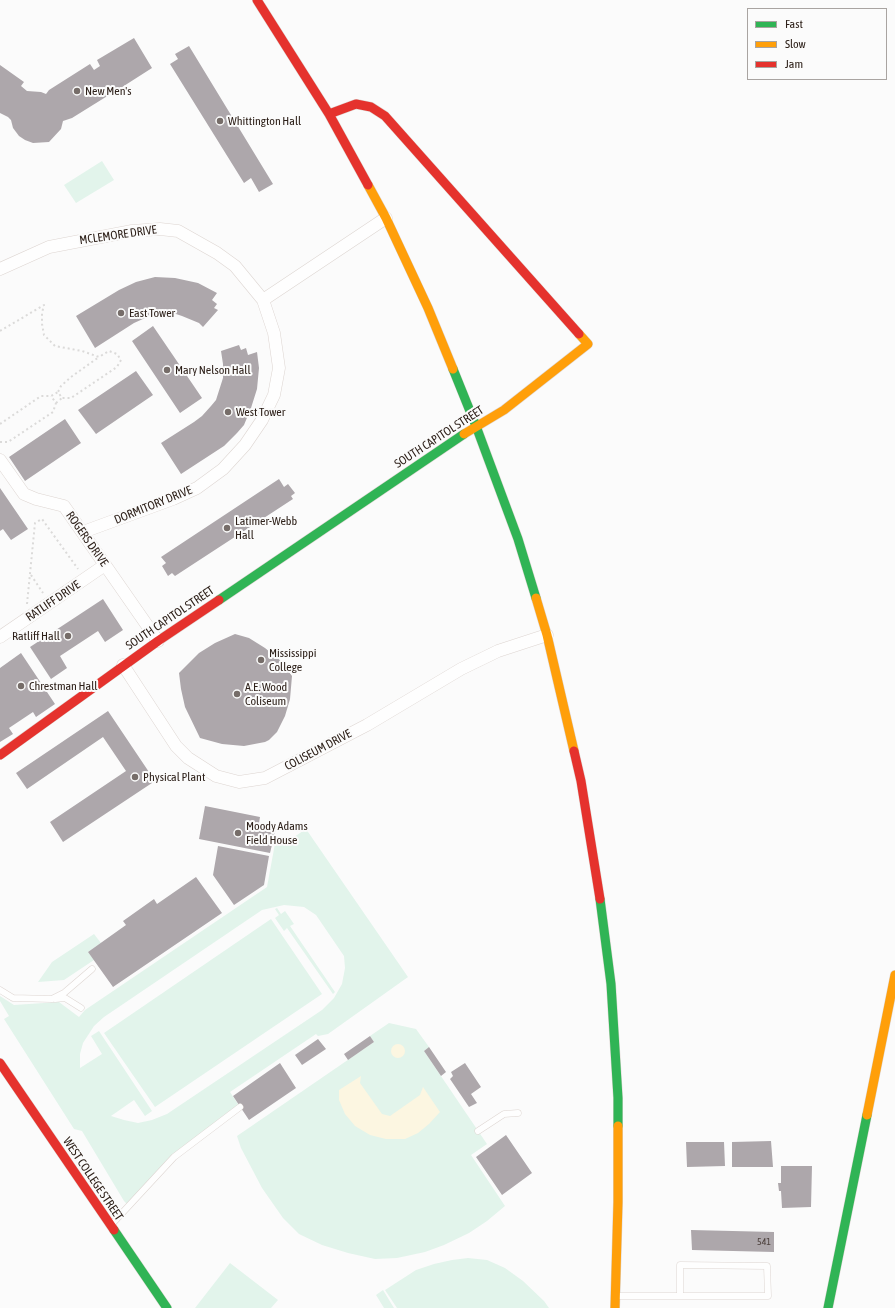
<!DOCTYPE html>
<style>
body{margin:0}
#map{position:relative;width:895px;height:1308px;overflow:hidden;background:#fbfbfb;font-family:"Asap Condensed",sans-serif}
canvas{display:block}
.legend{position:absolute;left:747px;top:8px;width:140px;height:72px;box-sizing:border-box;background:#fbfbfb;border:1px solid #a9a4a1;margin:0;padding:5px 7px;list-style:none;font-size:12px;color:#2e211a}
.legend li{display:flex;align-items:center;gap:8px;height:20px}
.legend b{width:20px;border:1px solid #a9a4a1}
</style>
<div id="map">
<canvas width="895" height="1308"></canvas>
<ul class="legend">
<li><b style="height:5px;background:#30b455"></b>Fast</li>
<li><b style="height:5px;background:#ff9f0a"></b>Slow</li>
<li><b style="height:5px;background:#e5322d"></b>Jam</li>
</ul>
</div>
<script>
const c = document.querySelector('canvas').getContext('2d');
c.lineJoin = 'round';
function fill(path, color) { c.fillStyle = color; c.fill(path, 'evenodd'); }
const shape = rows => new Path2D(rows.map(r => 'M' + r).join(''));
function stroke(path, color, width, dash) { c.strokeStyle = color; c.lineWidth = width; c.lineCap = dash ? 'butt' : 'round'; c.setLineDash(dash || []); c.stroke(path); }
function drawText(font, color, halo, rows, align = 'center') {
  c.font = font + ' "Asap Condensed",sans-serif'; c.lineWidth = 4; c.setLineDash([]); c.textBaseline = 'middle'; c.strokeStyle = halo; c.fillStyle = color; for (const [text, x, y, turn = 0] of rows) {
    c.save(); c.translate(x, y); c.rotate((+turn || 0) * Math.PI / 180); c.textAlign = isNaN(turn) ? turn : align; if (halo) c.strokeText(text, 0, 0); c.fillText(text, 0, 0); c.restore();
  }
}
const green = shape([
 [102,161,114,180,76,203,64,185],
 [306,829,408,977,328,1034,318,1036,316,1034,230,1092,240,1107,174,1157,129,1206,124,1201,82,1131,74,1129,4,1019,9,1016,0,1001,0,996,14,1005,59,1002,79,1017,85,1010,267,887,276,838,291,839],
 [284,905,304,907,316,915,344,956,345,968,342,984,334,998,322,1010,167,1114,152,1120,138,1123,124,1120,111,1116,134,1100,145,1116,152,1111,99,1031,91,1036,102,1054,80,1068,80,1054,83,1043,94,1026,104,1017,262,910],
 [277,908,281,914,285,911,294,924,290,926,335,992,333,994,287,928,284,931,275,918,279,915,275,909],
 [271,919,322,994,155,1107,104,1033],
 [94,934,101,943,88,952,94,960,64,980,38,982,52,962],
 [389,1023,416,1029,429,1047,424,1051,487,1144,471,1155,505,1206,487,1221,469,1233,444,1245,425,1252,397,1258,375,1259,348,1253,322,1245,299,1234,283,1218,262,1188,241,1148,237,1136,374,1042,370,1036],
 [468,1258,487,1260,505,1268,523,1281,544,1301,549,1308,397,1308,385,1290,416,1270,434,1264,452,1260],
 [230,1263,278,1300,271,1308,195,1308],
 [383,1290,394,1308,384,1308,376,1295]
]);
const sand = shape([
 '391 1051a7 7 0 1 1 14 0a7 7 0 1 1-14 0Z',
 [361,1076,360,1083,382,1114,390,1116,420,1095,423,1087,440,1112,429,1124,418,1133,405,1139,386,1139,370,1135,355,1126,345,1114,339,1100,339,1090]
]);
const building = shape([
 [134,38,152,68,116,91,113,86,106,90,109,95,72,118,63,121,61,129,49,142,33,143,25,140,19,136,13,128,11,120,8,117,0,113,0,65,24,82,21,86,27,91,41,92,46,94,49,90,90,64,94,70,100,66,97,60],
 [189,46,273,184,259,192,251,178,244,183,170,64,178,59,175,54],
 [155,277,175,278,198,283,217,293,212,300,217,304,214,308,218,310,203,327,199,323,182,316,170,312,154,314,134,323,95,348,76,316,119,290,136,282],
 [153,326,202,398,180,413,132,341],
 [239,345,241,350,246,348,248,355,257,352,259,368,257,389,251,408,244,425,237,433,224,446,181,474,161,443,194,422,202,416,211,406,216,400,223,378,223,364,221,351],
 [136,371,153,395,96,434,78,410],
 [65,419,81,443,25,481,9,457],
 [279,479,284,487,288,484,295,493,291,496,293,499,175,576,172,573,168,576,162,566,166,563,161,557],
 [0,488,28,529,11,540,3,529,0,531],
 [103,599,123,630,105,642,98,631,60,656,67,668,51,679,30,647],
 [235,634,249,638,265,648,281,661,292,676,290,699,285,716,277,732,269,740,265,742,244,746,222,744,200,738,185,707,181,689,179,673,199,653,215,643],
 [21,653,55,704,36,717,33,712,9,728,13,734,0,742,0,668],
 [108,711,155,781,63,842,50,822,126,771,103,737,27,789,16,773],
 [205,806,260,817,259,823,276,828,270,853,199,839],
 [218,846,269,856,264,885,234,905,213,875],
 [196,877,222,913,113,987,88,952,126,925,123,921,154,899,157,904],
 [370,1036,374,1042,348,1060,344,1054],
 [318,1039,326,1049,302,1065,295,1055],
 [429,1047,446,1072,441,1076,424,1051],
 [280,1063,296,1088,249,1120,233,1096],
 [465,1063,481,1087,471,1094,477,1103,469,1107,450,1079,453,1076,451,1072],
 [506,1135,532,1173,502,1195,476,1157],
 [771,1141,773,1167,732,1167,732,1142],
 [686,1142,724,1142,725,1166,687,1167],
 [781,1166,812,1166,811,1207,782,1208,781,1191,779,1191,778,1183,781,1183],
 [691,1230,774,1232,774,1252,692,1250]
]);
const path = shape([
 [0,331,44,305,42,313,42,324,44,335,55,346,82,351,99,357,109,351,117,354,121,360,117,367,71,398,62,398,58,392,61,386,71,377,99,357],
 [56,403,62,398],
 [0,424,41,396,51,396,58,392],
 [0,442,8,442,53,412,56,403,51,396],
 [31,575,43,593],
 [27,604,35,523,42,519,78,569]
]);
const lane = shape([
 [0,990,13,998,52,999,64,993,92,969],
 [55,999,65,998,81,1008],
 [478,1131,504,1114,518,1113],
 [111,1225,174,1157,240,1107],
 [618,1296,680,1296,680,1265,767,1266,768,1296,680,1296]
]);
const street = shape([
 [0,269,49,247,132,231,160,229,178,231,217,253,235,266,263,300,274,333,279,368,274,395,262,420,245,445,223,469,197,488,173,499,83,532],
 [263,300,386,218],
 [0,460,24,494,36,499,64,506,158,641],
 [0,637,105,565],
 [123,665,176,746,188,758,216,776,239,782,265,778,367,725,461,669,498,651,547,635]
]);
const fast = shape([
 [453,369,476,426,518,539,536,598],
 [219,600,464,434],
 [600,899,611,984,618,1098,618,1126],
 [114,1230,167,1308],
 [828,1308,867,1115]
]);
const slow = shape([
 [368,185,386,218,428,308,453,369],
 [464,434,504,410,588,344,579,334],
 [536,598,547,635,574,751],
 [867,1115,895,975],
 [615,1308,618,1202,618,1126]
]);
const jam = shape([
 [257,0,329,114,368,185],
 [329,114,356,104,371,107,385,116,579,334],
 [574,751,581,781,600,899],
 [0,755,158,641,219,600],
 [0,1063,114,1230]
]);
const markers = [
 [77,91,4,"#766d69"],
 [220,121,4,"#766d69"],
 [121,313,4,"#766d69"],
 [167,370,4,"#766d69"],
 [228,412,4,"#766d69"],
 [227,528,4,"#766d69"],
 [68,636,4,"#766d69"],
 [261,660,4,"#766d69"],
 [21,686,4,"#766d69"],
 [237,694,4,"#766d69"],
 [135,777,4,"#766d69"],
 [238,833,4,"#766d69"]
];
const numberNames = [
 ["541",764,1242]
];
const poiNames = [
 ["New Men's",85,91],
 ["Whittington Hall",228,121],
 ["East Tower",129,313],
 ["Mary Nelson Hall",175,370],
 ["West Tower",236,412],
 ["Latimer-Webb",235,521],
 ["Hall",235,535],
 ["Ratliff Hall",60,636,"right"],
 ["Mississippi",269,653],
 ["College",269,667],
 ["Chrestman Hall",29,686],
 ["A.E. Wood",245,687],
 ["Coliseum",245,701],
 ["Physical Plant",143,777],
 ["Moody Adams",246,826],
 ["Field House",246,840]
];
const streetNames = [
 ["MCLEMORE DRIVE",118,235,-8],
 ["SOUTH CAPITOL STREET",439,437,-33],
 ["DORMITORY DRIVE",153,505,-22],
 ["ROGERS DRIVE",87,539,55],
 ["RATLIFF DRIVE",53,601,-34],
 ["SOUTH CAPITOL STREET",170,618,-34],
 ["COLISEUM DRIVE",318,750,-28],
 ["WEST COLLEGE STREET",93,1179,56]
];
fill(green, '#e2f4eb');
fill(sand, '#fcf6e1');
fill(building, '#ada7ab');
stroke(lane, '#ddd5d1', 7);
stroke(street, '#ddd5d1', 13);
stroke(fast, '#ddd5d1', 10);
stroke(slow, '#ddd5d1', 10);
stroke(jam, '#ddd5d1', 10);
stroke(path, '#dbdad9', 2, [2, 3]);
stroke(lane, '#fefefe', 6);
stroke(street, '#fefefe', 12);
stroke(fast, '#30b455', 9);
stroke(slow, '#ff9f0a', 9);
stroke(jam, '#e5322d', 9);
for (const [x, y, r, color] of markers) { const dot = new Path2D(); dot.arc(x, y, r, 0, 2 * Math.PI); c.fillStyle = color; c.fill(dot); stroke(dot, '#fbfbfb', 1.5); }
drawText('10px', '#4e423e', null, numberNames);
drawText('12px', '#2e211a', '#fbfbfb', poiNames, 'left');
drawText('12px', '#2e211a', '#fbfbfb', streetNames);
</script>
